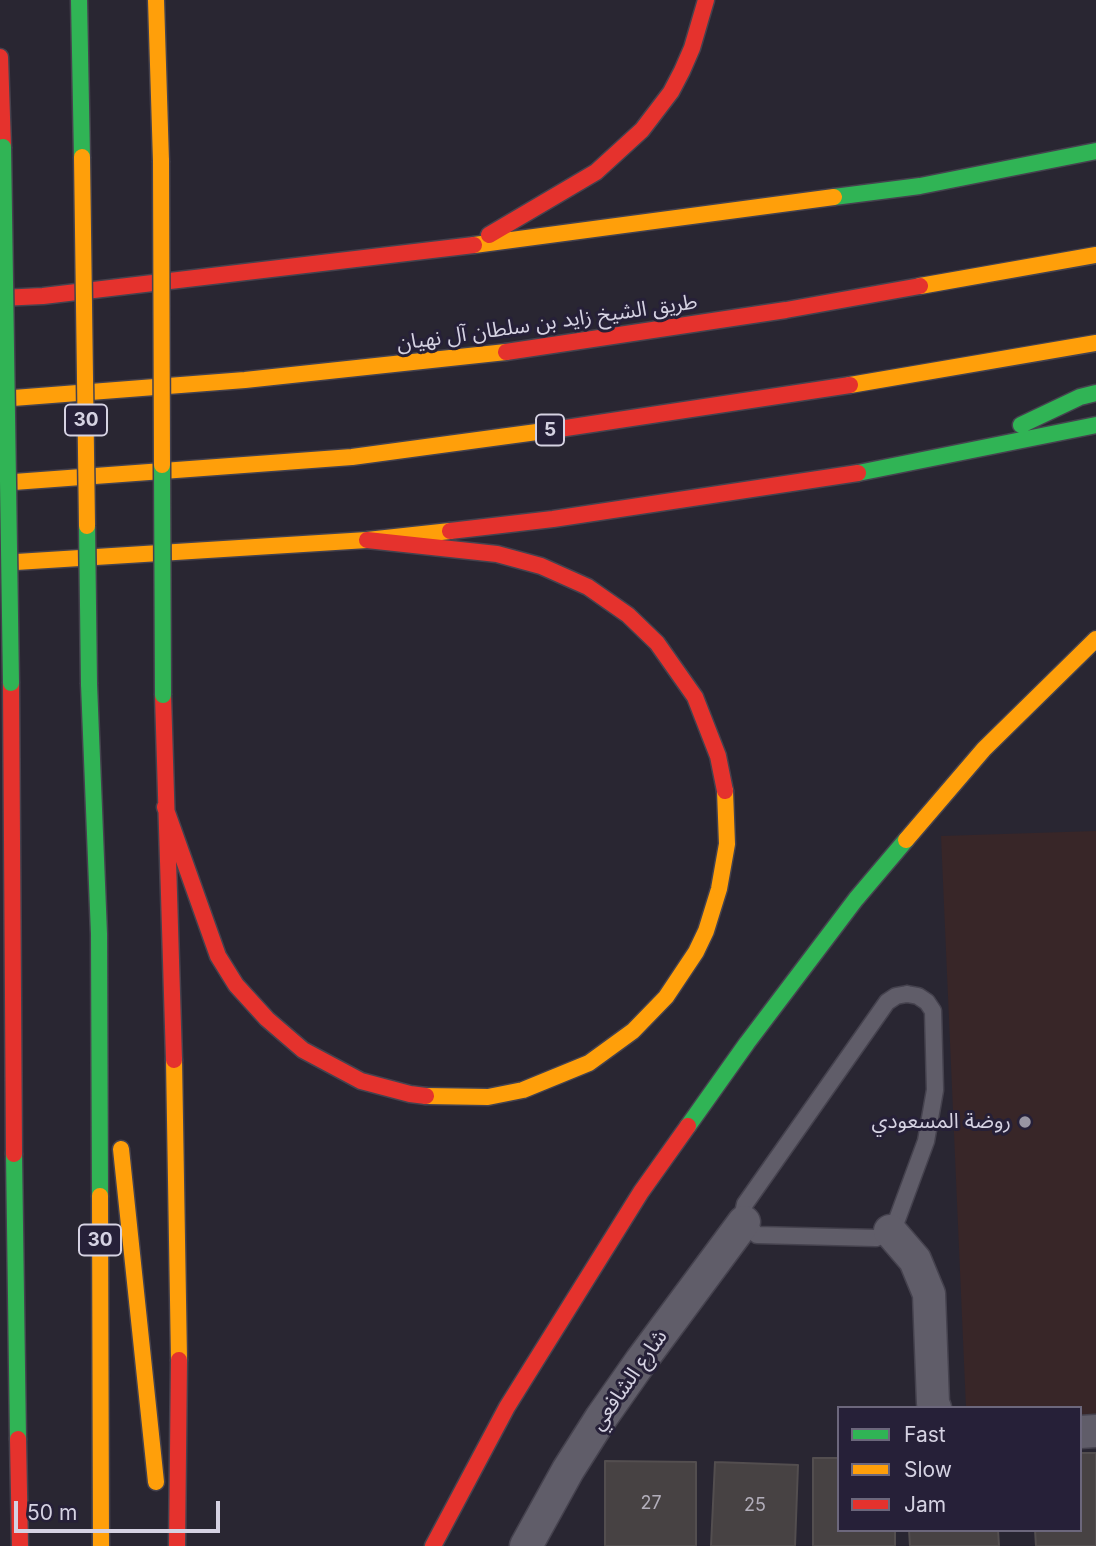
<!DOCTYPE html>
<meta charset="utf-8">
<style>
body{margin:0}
#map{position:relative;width:1096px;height:1546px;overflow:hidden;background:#292632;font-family:Inter,sans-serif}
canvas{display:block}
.legend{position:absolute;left:837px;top:1406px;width:245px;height:126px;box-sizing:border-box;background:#262038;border:2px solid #6c677c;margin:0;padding:9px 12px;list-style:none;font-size:21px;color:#d5d2e2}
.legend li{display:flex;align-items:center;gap:14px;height:35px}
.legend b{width:35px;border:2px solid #6c677c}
.scale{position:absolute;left:14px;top:1501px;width:206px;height:32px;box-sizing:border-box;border:4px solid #d5d2e2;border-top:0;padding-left:9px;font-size:21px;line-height:24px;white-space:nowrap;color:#d5d2e2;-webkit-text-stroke:5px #262038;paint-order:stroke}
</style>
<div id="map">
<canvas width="1096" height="1546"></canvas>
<ul class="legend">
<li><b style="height:9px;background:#30b455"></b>Fast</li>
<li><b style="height:9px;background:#ff9f0a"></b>Slow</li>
<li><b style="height:9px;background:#e5322d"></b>Jam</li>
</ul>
<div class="scale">50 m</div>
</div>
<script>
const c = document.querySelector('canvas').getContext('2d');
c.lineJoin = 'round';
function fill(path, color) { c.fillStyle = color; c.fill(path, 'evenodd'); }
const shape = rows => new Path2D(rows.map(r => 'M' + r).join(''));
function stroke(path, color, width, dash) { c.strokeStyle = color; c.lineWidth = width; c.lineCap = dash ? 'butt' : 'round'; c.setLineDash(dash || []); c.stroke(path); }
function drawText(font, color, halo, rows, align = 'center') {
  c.font = font + ' Inter,"Noto Sans Arabic",sans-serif'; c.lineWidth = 6; c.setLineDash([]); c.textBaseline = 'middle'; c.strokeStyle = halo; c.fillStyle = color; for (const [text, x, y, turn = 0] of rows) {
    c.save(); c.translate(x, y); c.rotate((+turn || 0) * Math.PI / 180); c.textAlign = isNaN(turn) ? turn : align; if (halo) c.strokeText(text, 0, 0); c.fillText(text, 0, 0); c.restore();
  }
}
const education = shape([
 [1096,831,1096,1420,1080,1420,1080,1408,966,1408,941,836]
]);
const building = shape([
 [1080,1453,1096,1453,1096,1546,1036,1546,1035,1530,1080,1530,1080,1453],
 [813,1458,839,1458,839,1530,895,1530,895,1546,813,1546,813,1458],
 [605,1461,696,1462,696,1546,605,1546,605,1461],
 [715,1462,798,1465,795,1546,711,1546,715,1462],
 [909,1530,998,1530,999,1546,910,1546,909,1530]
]);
const lane = shape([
 [907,994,918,996,927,1002,933,1011,935,1090,926,1141,895,1225,890,1231,876,1238,757,1235,744,1222,743,1213,745,1204,887,1002,896,996,907,994]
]);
const street = shape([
 [890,1231,915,1260,929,1294,933,1403,935,1408],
 [1080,1432,1096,1431],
 [526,1546,568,1470,601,1418,641,1361,744,1222]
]);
const fast = shape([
 [79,0,82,157],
 [834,197,920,186,1096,151],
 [1021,425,1080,397,1096,393],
 [858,473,1096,425],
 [89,684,99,934,100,1196],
 [688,1126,747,1043,856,899,906,840],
 [14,1154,18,1439]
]);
const slow = shape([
 [156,0,161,161],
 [474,245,834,197],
 [920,286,1096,255],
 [850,385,1096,343],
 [0,399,245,380,506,352],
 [0,483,352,457,559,429],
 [0,563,367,540,450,531],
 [906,840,984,749,1096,639],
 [174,1060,179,1360],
 [426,1096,488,1097,523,1090,589,1063,633,1031,666,997,696,952,706,931,719,889,727,844,725,791],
 [121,1149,156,1482],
 [100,1196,101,1546]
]);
const jam = shape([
 [0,57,3,147],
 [489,235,596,172,642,130,671,92,682,71,692,48,706,0],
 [0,298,43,296,474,245],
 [506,352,786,310,920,286],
 [559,429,850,385],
 [450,531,553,519,858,473],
 [367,540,497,554,541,566,588,587,628,615,657,643,695,697,718,756,725,791],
 [11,683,14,1154],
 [163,695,174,1060],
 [165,807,218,956,236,985,267,1019,303,1050,361,1081,410,1094,426,1096],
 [18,1439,20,1546],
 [177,1546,179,1360],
 [433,1546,507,1407,641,1192,688,1126]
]);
const fastBridge = shape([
 [3,147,11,683],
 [162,465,163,695],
 [87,526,89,684]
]);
const slowBridge = shape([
 [82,157,87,526],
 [161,161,162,465]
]);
const markers = [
 [1025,1122,7,"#9996a4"]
];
const numberNames = [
 ["27",651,1504],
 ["25",755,1506]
];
const shields = [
 [86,420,42],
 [550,430,28],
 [100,1240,42]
];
const shieldNames = [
 ["30",86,420],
 ["5",550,430],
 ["30",100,1240]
];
const streetNames = [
 ["طريق الشيخ زايد بن سلطان آل نهيان",547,323,-8],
 ["شارع الشافعي",629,1380,-55]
];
const poiNames = [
 ["روضة المسعودي",1011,1122]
];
fill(education, '#382628');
fill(building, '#474243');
stroke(building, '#534e4f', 2);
stroke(lane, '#45424e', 19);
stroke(street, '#45424e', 35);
stroke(fast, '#45424e', 19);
stroke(slow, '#45424e', 19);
stroke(jam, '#45424e', 19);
stroke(lane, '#605d69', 16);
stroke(street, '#605d69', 32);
stroke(fast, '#30b455', 16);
stroke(slow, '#ff9f0a', 16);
stroke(jam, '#e5322d', 16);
stroke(fastBridge, '#45424e', 19, []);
stroke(slowBridge, '#45424e', 19, []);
stroke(fastBridge, '#30b455', 16);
stroke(slowBridge, '#ff9f0a', 16);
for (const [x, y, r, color] of markers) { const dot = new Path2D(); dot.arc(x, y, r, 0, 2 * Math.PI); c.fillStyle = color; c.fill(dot); stroke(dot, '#262038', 2.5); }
drawText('18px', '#b2aeba', null, numberNames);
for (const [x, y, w] of shields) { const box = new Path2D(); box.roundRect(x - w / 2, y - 15.5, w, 31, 5); c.fillStyle = '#262038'; c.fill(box); stroke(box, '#d5d2e2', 2); }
drawText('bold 19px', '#d5d2e2', null, shieldNames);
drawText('21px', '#d5d2e2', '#262038', streetNames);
drawText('21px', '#d5d2e2', '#262038', poiNames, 'right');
</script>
